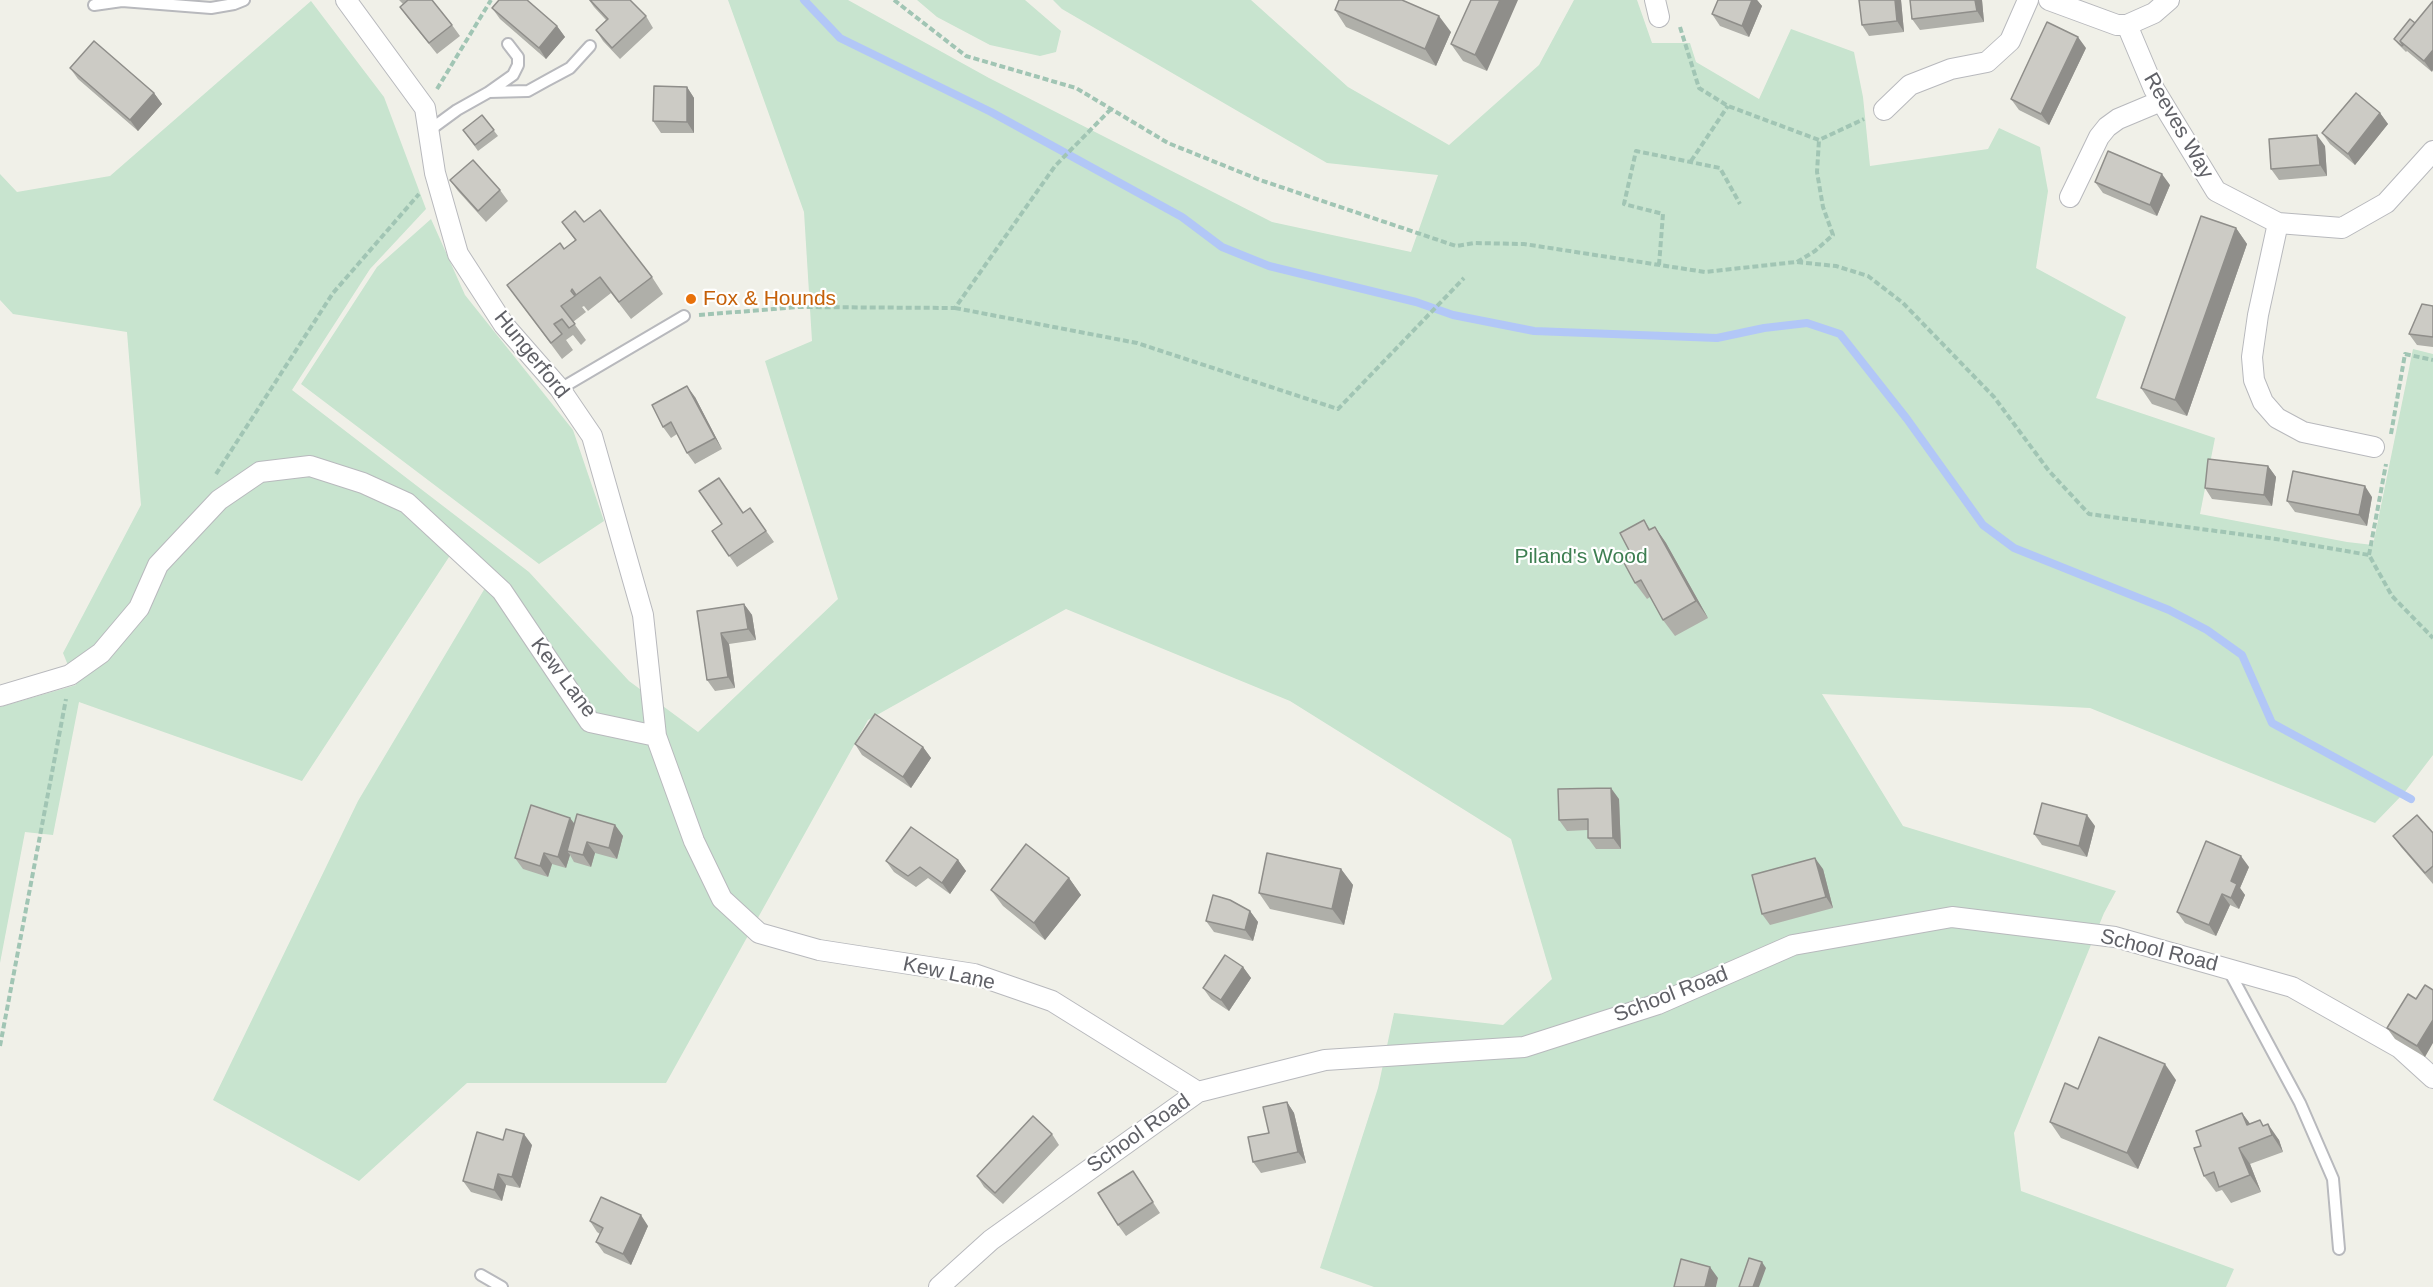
<!DOCTYPE html>
<style>
body{margin:0}
canvas{display:block;background:#f0f0e8}
</style>
<canvas width="2433" height="1287"></canvas>
<script>
const c = document.querySelector('canvas').getContext('2d');
c.lineJoin = 'round';
function fill(path, color) { c.fillStyle = color; c.fill(path, 'evenodd'); }
const shape = rows => new Path2D(rows.map(r => 'M' + r).join(''));
function stroke(path, color, width, dash) { c.strokeStyle = color; c.lineWidth = width; c.lineCap = dash ? 'butt' : 'round'; c.setLineDash(dash || []); c.stroke(path); }
function drawText(font, color, halo, rows, align = 'center') {
  c.font = font + ' Helvetica,sans-serif'; c.lineWidth = 4.5; c.setLineDash([]); c.textBaseline = 'middle'; c.strokeStyle = halo; c.fillStyle = color; for (const [text, x, y, turn = 0] of rows) {
    c.save(); c.translate(x, y); c.rotate((+turn || 0) * Math.PI / 180); c.textAlign = isNaN(turn) ? turn : align; if (halo) c.strokeText(text, 0, 0); c.fillText(text, 0, 0); c.restore();
  }
}
const green = shape([
 [728,0,848,0,989,78,1272,222,1411,252,1438,175,1327,163,1062,9,1053,0,1251,0,1348,87,1449,145,1539,65,1574,0,1637,0,1652,43,1690,43,1696,62,1759,99,1791,29,1854,52,1863,97,1870,166,1988,149,1999,128,2040,147,2048,191,2036,268,2126,317,2096,398,2215,438,2200,514,2347,542,2373,545,2413,349,2433,354,2433,755,2404,793,2375,823,2090,708,1822,694,1903,826,2116,891,2104,913,2014,1133,2021,1191,2234,1269,2226,1287,1716,1287,1718,1278,1684,1287,1374,1287,1320,1268,1378,1088,1394,1013,1503,1025,1552,979,1511,839,1290,701,1066,609,868,720,666,1083,467,1083,359,1181,213,1100,358,801,485,588,451,554,302,781,79,702,53,835,25,832,0,963,0,707,76,685,63,653,141,505,127,332,13,314,0,300,0,174,17,192,110,176,311,1,384,97,426,209,370,269,292,390,529,572,629,681,698,732,838,599,765,361,812,341,804,212],
 [917,0,1025,0,1061,31,1056,52,1040,56,990,45,937,17],
 [431,219,465,295,573,430,604,521,539,564,301,384,377,267]
]);
const stream = shape([
 [804,0,840,38,991,112,1182,217,1222,247,1269,266,1416,302,1453,315,1534,331,1717,338,1764,328,1807,323,1840,334,1907,419,1983,525,2014,548,2169,610,2207,630,2242,655,2272,723,2411,799]
]);
const path = shape([
 [894,0,966,56,1076,88,1168,143,1260,180,1456,246,1474,243,1524,244,1705,272,1796,262,1836,266,1868,276,1903,303,1994,397,2049,471,2089,514,2276,539,2369,555,2392,596,2433,638],
 [1680,27,1699,88,1728,106,1819,140,1864,119],
 [437,89,491,0],
 [1691,161,1728,106],
 [1797,262,1815,251,1833,235,1823,207,1817,172,1819,140],
 [1659,265,1663,214,1624,204,1636,151,1720,168,1740,204],
 [955,308,1137,343,1338,409,1464,278],
 [699,315,799,307,955,308,1055,166,1111,109],
 [2391,434,2405,354,2433,360],
 [216,474,333,293,419,194],
 [2369,555,2386,464],
 [0,1046,66,699]
]);
const service = shape([
 [94,5,122,1,211,8,234,4,244,0],
 [489,92,513,75,518,65,518,57,508,44],
 [427,132,457,110,489,92,528,91,546,81,570,68,590,46],
 [560,389,684,316],
 [2228,969,2300,1103,2333,1179,2339,1249],
 [481,1275,502,1287]
]);
const minor = shape([
 [346,0,425,108,435,173,458,254,504,325,560,389,592,436,643,615,656,736,694,841,722,899,759,933,819,950,974,974,1052,1001,1198,1092],
 [1655,0,1659,17],
 [2049,0,2117,25,2127,25,2154,13,2169,0],
 [2127,25,2154,89,2216,191,2278,223,2342,228,2386,203,2433,151],
 [1884,110,1910,85,1951,69,1987,62,2010,41,2028,0],
 [2070,197,2099,137,2107,127,2118,119,2161,101],
 [2278,223,2258,315,2252,357,2254,380,2263,402,2277,418,2303,432,2374,447],
 [0,696,70,675,101,653,139,608,158,565,219,500,260,472,310,466,363,483,407,503,502,591,590,722,656,736],
 [939,1287,991,1240,1198,1092,1325,1060,1524,1047,1658,1004,1793,945,1952,917,2115,937,2292,987,2400,1048,2433,1078]
]);
const wall = shape([
 [399,0,408,0,403,4],
 [589,0,630,0,646,16,653,28,620,59,603,41,596,30,606,20,594,7],
 [1471,0,1487,71,1463,61,1451,44],
 [1718,0,1757,0,1762,6,1749,37,1720,26,1712,14],
 [1901,0,1904,32,1869,36,1862,25],
 [1910,0,1982,0,1984,22,1920,30,1912,19],
 [400,7,452,25,460,36,437,54,408,18],
 [492,8,557,26,565,37,546,59,500,19],
 [1335,10,1451,32,1436,66,1346,27],
 [2410,19,2432,72,2407,51,2406,52,2398,44,2394,39],
 [2086,48,2049,125,2019,110,2011,99],
 [70,68,154,93,162,104,138,131,78,79],
 [687,87,694,98,694,133,661,133,653,121],
 [2380,113,2388,124,2355,165,2330,144,2322,133],
 [482,115,498,136,478,151,463,130],
 [2325,146,2327,176,2279,180,2271,169],
 [450,180,500,190,508,201,486,222,458,191],
 [2095,182,2170,185,2157,216,2103,193],
 [562,222,584,222,652,277,663,294,631,319,611,293,588,311,584,306,582,307,586,312,573,322,586,340,581,345,573,335,566,340,573,350,562,359,507,285,564,249,575,240],
 [2236,228,2247,244,2187,416,2152,404,2141,388],
 [2433,306,2433,347,2417,345,2409,334],
 [695,397,722,449,695,464,687,453,677,434,671,438,663,427],
 [2268,466,2276,477,2272,506,2212,499,2205,488],
 [2372,497,2367,526,2295,512,2287,501],
 [750,508,774,542,737,567,712,531],
 [1644,520,1650,529,1655,527,1666,543,1708,618,1675,636,1663,620,1650,597,1647,599,1635,583,1632,556],
 [744,604,752,615,756,640,729,644,735,688,715,691,707,680,697,611],
 [855,744,923,747,931,758,911,788,862,755],
 [1619,799,1621,849,1596,849,1588,838,1588,830,1567,831,1559,820],
 [570,818,574,823,615,825,623,836,617,859,595,853,591,867,574,862,570,855,566,868,552,864,548,877,523,869,515,858],
 [2095,826,2087,857,2042,845,2034,834],
 [2433,833,2433,884,2401,847,2393,836],
 [958,860,966,871,950,894,928,878,916,887,894,872,886,861],
 [2249,867,2240,888,2245,895,2239,909,2230,905,2216,936,2185,923,2177,912],
 [1341,869,1353,885,1344,925,1270,909,1259,893],
 [1823,869,1833,908,1770,925,1762,914],
 [1069,878,1081,895,1045,940,1003,906,991,890],
 [1250,911,1258,922,1253,941,1214,932,1206,921],
 [1243,967,1251,978,1229,1011,1211,999,1203,988],
 [2416,999,2425,1057,2395,1039,2387,1028],
 [2176,1080,2138,1169,2061,1138,2050,1122,2078,1089],
 [1287,1102,1294,1113,1306,1163,1261,1173,1253,1162,1269,1133],
 [2242,1113,2250,1124,2264,1125,2279,1140,2283,1152,2250,1164,2261,1192,2231,1203,2222,1190,2216,1192,2204,1176,2201,1146],
 [1052,1134,1059,1145,1003,1204,984,1187,977,1176],
 [503,1140,532,1145,520,1188,506,1185,502,1201,471,1192,463,1181],
 [1140,1182,1160,1213,1126,1236,1118,1225],
 [590,1221,648,1226,631,1265,604,1253,596,1242,600,1234,597,1232]
]);
const shadedWall = shape([
 [1500,0,1518,0,1487,71,1475,55],
 [1752,0,1757,0,1762,6,1749,37,1742,26],
 [1895,0,1901,0,1904,32,1897,21],
 [1975,0,1982,0,1984,22,1977,11],
 [1439,16,1451,32,1436,66,1425,49],
 [557,26,565,37,546,59,539,48],
 [2078,37,2086,48,2049,125,2041,114],
 [2433,50,2433,70,2432,72,2424,61],
 [687,87,694,98,694,133,687,122],
 [154,93,162,104,138,131,130,120],
 [2380,113,2388,124,2355,165,2348,154],
 [2317,135,2325,146,2327,176,2320,165],
 [2162,174,2170,185,2157,216,2150,205],
 [2236,228,2247,244,2187,416,2175,400],
 [687,386,695,397,722,449,715,438],
 [2268,466,2276,477,2272,506,2264,495],
 [2365,486,2372,497,2367,526,2359,515],
 [1655,527,1666,543,1708,618,1696,601],
 [744,604,752,615,756,640,748,629],
 [721,633,729,644,735,688,728,677],
 [923,747,931,758,911,788,903,777],
 [1611,788,1619,799,1621,849,1613,838],
 [2087,815,2095,826,2087,857,2079,846],
 [570,818,578,829,567,851,570,855,566,868,558,857],
 [615,825,623,836,617,859,609,848],
 [587,842,595,853,591,867,583,855],
 [544,853,552,864,548,877,540,866],
 [2241,856,2249,867,2240,888,2245,895,2239,909,2231,898,2231,881],
 [1815,858,1823,869,1833,908,1826,897],
 [958,860,966,871,950,894,942,883],
 [1341,869,1353,885,1344,925,1332,909],
 [1069,878,1081,895,1045,940,1034,923],
 [2222,894,2230,905,2216,936,2209,925],
 [1250,911,1258,922,1253,941,1245,930],
 [1243,967,1251,978,1229,1011,1221,1000],
 [2433,1020,2433,1043,2425,1057,2417,1046],
 [2165,1064,2176,1080,2138,1169,2127,1153],
 [1287,1102,1294,1113,1306,1163,1298,1152],
 [2242,1113,2254,1129,2258,1142,2247,1125],
 [2268,1124,2279,1140,2283,1152,2272,1135],
 [524,1134,532,1145,520,1188,512,1177],
 [2239,1148,2250,1164,2261,1192,2250,1175],
 [498,1174,506,1185,502,1201,494,1190],
 [641,1215,648,1226,631,1265,623,1254],
 [1762,1262,1766,1268,1759,1287,1753,1287],
 [1710,1267,1718,1278,1716,1287,1705,1287]
]);
const building = shape([
 [408,0,432,0,452,25,429,43,400,7,408,0],
 [499,0,527,0,557,26,539,48,492,8,499,0],
 [590,0,630,0,646,16,612,48,596,30,608,19,590,0],
 [1339,0,1402,0,1439,16,1425,49,1335,10,1339,0],
 [1471,0,1500,0,1475,55,1451,44,1471,0],
 [1718,0,1752,0,1742,26,1712,14,1718,0],
 [1859,0,1895,0,1897,21,1862,25,1859,0],
 [1910,0,1975,0,1977,11,1912,19,1910,0],
 [2433,1,2433,50,2424,61,2400,41,2433,1],
 [2410,19,2415,23,2400,41,2403,45,2402,46,2394,39,2410,19],
 [2047,22,2078,37,2041,114,2011,99,2047,22],
 [94,41,154,93,130,120,70,68,94,41],
 [654,86,687,87,687,122,653,121,654,86],
 [2356,93,2380,113,2348,154,2322,133,2356,93],
 [482,115,494,130,475,145,463,130,482,115],
 [2317,135,2320,165,2271,169,2269,139,2317,135],
 [2108,151,2162,174,2150,205,2095,182,2108,151],
 [473,160,500,190,478,211,450,180,473,160],
 [600,210,652,277,619,302,600,277,576,295,572,289,571,291,575,296,561,306,575,324,569,328,562,319,554,324,562,334,551,343,507,285,560,243,564,249,576,240,562,222,575,211,584,222,600,210],
 [2201,216,2236,228,2175,400,2141,388,2201,216],
 [2422,304,2433,306,2433,337,2409,334,2422,304],
 [687,386,715,438,687,453,671,422,663,427,652,405,687,386],
 [2208,459,2268,466,2264,495,2205,488,2208,459],
 [2293,471,2365,486,2359,515,2287,501,2293,471],
 [719,478,743,513,750,508,766,531,729,556,712,531,722,524,699,491,719,478],
 [1644,520,1649,530,1655,527,1696,601,1663,620,1641,580,1635,583,1623,561,1632,556,1620,533,1644,520],
 [744,604,748,629,721,633,728,677,707,680,697,611,744,604],
 [875,714,923,747,903,777,855,744,875,714],
 [1611,788,1613,838,1588,838,1588,819,1559,820,1558,789,1611,788],
 [2042,803,2087,815,2079,846,2034,834,2042,803],
 [531,805,570,818,558,857,544,853,540,866,515,858,531,805],
 [577,814,615,825,609,848,587,842,583,855,567,851,577,814],
 [2417,815,2433,833,2433,866,2425,873,2393,836,2417,815],
 [911,827,958,860,942,883,920,867,908,876,886,861,911,827],
 [2206,841,2241,856,2231,881,2237,884,2231,898,2222,894,2209,925,2177,912,2206,841],
 [1026,844,1069,878,1034,923,991,890,1026,844],
 [1267,853,1341,869,1332,909,1259,893,1267,853],
 [1815,858,1826,897,1762,914,1752,875,1815,858],
 [1213,895,1230,900,1250,911,1245,930,1206,921,1213,895],
 [1225,955,1243,967,1221,1000,1203,988,1225,955],
 [2425,985,2433,990,2433,1020,2417,1046,2387,1028,2408,994,2416,999,2425,985],
 [2099,1037,2165,1064,2127,1153,2050,1122,2065,1083,2078,1089,2099,1037],
 [1287,1102,1298,1152,1253,1162,1248,1137,1269,1133,1263,1107,1287,1102],
 [2242,1113,2247,1125,2260,1120,2263,1126,2268,1124,2272,1135,2239,1148,2250,1175,2219,1187,2214,1172,2204,1176,2194,1148,2201,1146,2196,1131,2242,1113],
 [1033,1116,1052,1134,995,1193,977,1176,1033,1116],
 [506,1129,524,1134,512,1177,498,1174,494,1190,463,1181,477,1132,503,1140,506,1129],
 [1133,1171,1153,1202,1118,1225,1098,1193,1133,1171],
 [601,1197,641,1215,623,1254,596,1242,603,1228,590,1221,601,1197],
 [1749,1258,1762,1262,1753,1287,1739,1287,1749,1258],
 [1681,1259,1710,1267,1705,1287,1674,1287,1681,1259]
]);
const markers = [
 [691,299,6,"#e8710a"]
];
const streetNames = [
 ["Reeves Way",2178,126,60],
 ["Hungerford",531,355,51],
 ["Kew Lane",563,678,53],
 ["School Road",2159,951,14],
 ["Kew Lane",949,974,12],
 ["School Road",1671,995,-21],
 ["School Road",1139,1134,-35]
];
const foodNames = [
 ["Fox & Hounds",703,299]
];
const parkNames = [
 ["Piland's Wood",1581,557]
];
fill(green, '#c8e4cf');
stroke(stream, '#b2c7f7', 8);
stroke(service, '#b8b9bd', 14);
stroke(minor, '#b8b9bd', 22);
stroke(path, '#a1c5b4', 4, [6, 3]);
stroke(service, '#fff', 10);
stroke(minor, '#fff', 20);
fill(wall, '#afafa9');
fill(shadedWall, '#8f8e8a');
fill(building, '#cccbc5');
stroke(building, '#8f8e8a', 1.5);
for (const [x, y, r, color] of markers) { const dot = new Path2D(); dot.arc(x, y, r, 0, 2 * Math.PI); c.fillStyle = color; c.fill(dot); stroke(dot, '#fff', 2); }
drawText('21px', '#606167', '#fff', streetNames);
drawText('21px', '#c56008', '#fff', foodNames, 'left');
drawText('21px', '#3e7f52', '#fff', parkNames);
</script>
